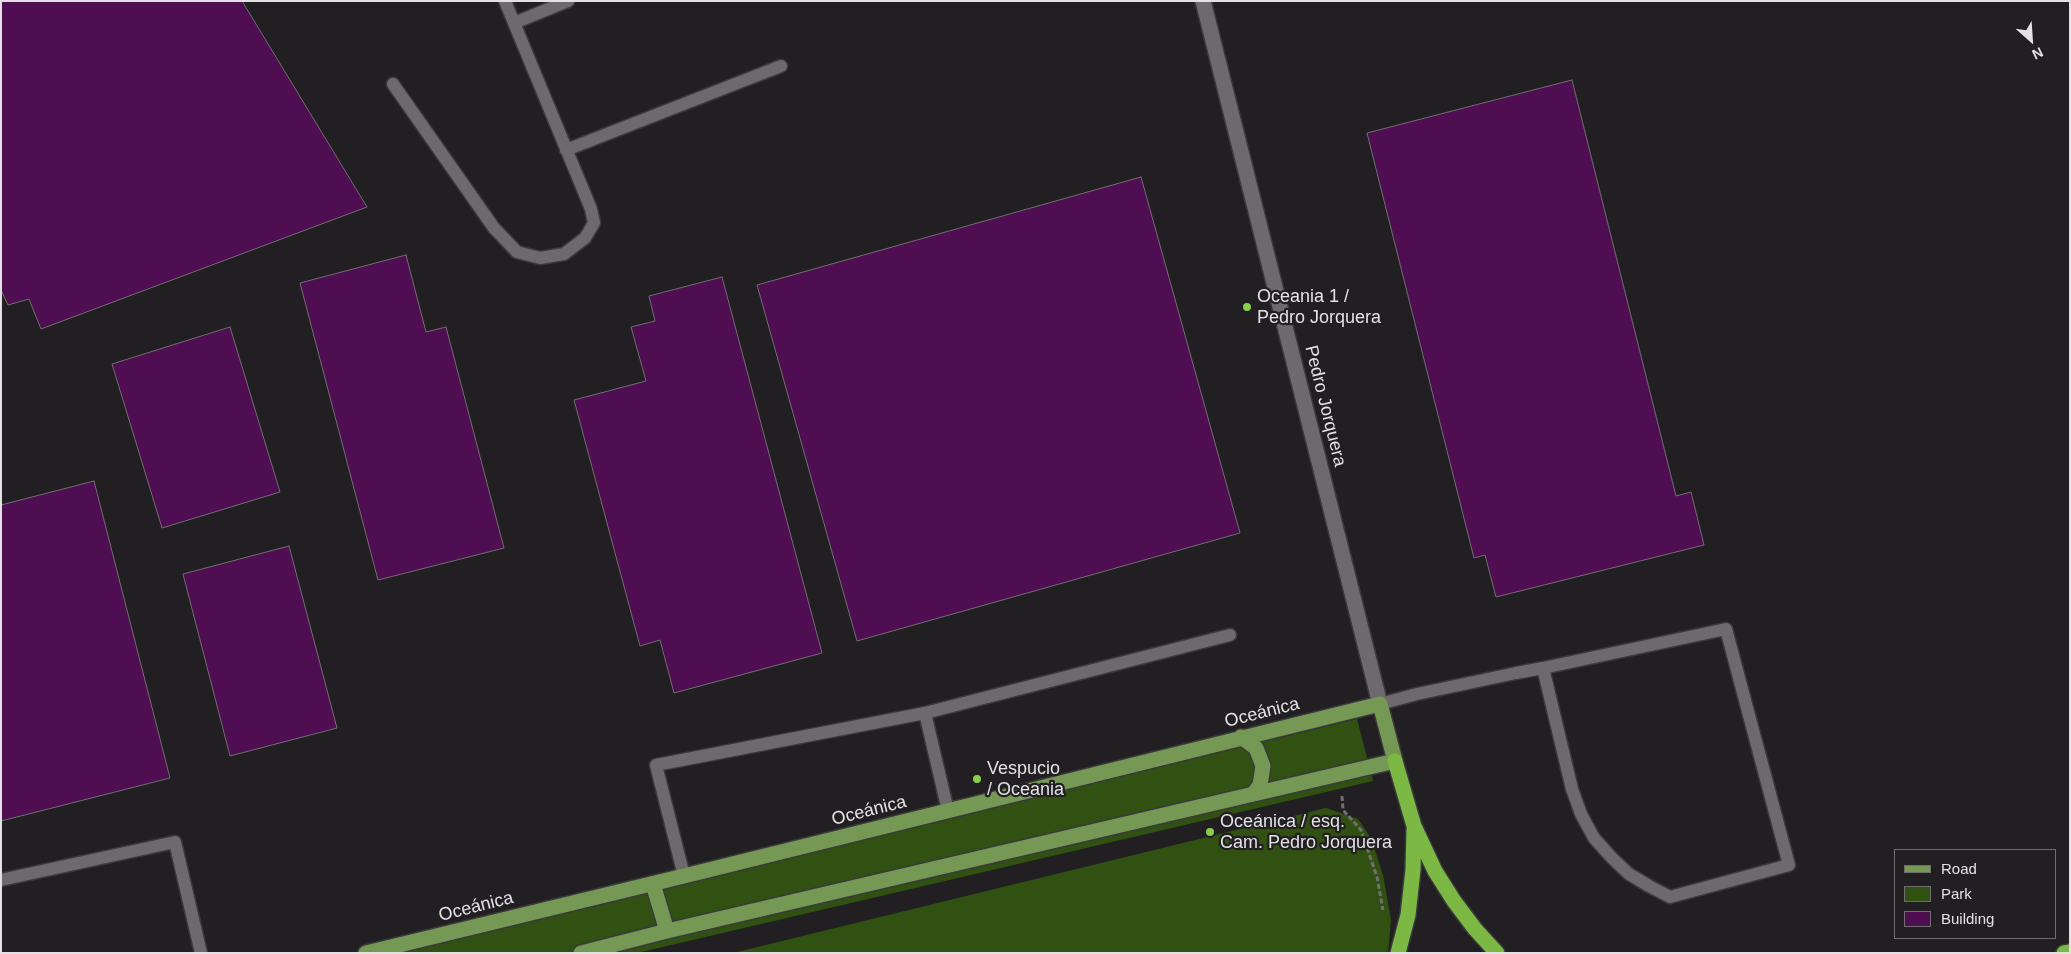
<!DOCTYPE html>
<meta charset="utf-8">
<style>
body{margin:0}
#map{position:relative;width:2071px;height:954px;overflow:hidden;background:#221f22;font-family:Arial,sans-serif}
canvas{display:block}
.frame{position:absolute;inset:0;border:2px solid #e3e1e3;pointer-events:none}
.legend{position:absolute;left:1894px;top:849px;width:162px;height:90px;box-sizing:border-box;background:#221f22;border:1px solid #6f6d6f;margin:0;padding:6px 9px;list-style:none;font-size:15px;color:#e3e1e3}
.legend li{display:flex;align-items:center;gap:10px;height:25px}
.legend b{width:25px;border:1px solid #6f6d6f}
.north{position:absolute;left:2006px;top:15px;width:50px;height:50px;-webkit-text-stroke:4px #221f22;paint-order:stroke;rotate:154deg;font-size:14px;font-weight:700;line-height:20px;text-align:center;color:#e3e1e3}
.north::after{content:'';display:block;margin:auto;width:18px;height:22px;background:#e3e1e3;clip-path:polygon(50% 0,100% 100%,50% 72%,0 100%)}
</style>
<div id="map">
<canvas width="2071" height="954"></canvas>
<div class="frame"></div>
<ul class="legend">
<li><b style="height:6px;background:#759954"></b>Road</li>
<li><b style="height:14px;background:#315112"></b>Park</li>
<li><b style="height:14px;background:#4f0d52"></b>Building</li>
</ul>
<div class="north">N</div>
</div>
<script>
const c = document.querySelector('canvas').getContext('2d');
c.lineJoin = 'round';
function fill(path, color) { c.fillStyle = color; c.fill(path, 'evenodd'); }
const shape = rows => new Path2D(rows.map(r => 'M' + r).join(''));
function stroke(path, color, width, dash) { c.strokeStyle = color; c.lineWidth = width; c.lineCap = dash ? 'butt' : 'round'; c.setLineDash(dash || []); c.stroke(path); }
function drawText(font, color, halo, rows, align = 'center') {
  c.font = font + ' Arial,sans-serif'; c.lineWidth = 4.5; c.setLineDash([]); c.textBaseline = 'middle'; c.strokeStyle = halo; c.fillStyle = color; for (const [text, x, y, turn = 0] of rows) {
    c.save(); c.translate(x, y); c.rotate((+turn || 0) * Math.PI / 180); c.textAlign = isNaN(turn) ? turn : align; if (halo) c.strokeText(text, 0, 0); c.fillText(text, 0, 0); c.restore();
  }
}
const green = shape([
 [1357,719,1373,781,637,953,388,953],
 [1326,808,1358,819,1371,838,1383,875,1391,920,1388,953,733,953]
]);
const building = shape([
 [1,1,242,1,367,207,41,329,29,299,8,305,1,290,1,1],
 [1572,80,1676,496,1691,492,1704,545,1496,597,1485,555,1474,558,1367,133,1572,80],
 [1141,177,1240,533,857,641,757,285,1141,177],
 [406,255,426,332,446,327,504,548,378,580,300,283,406,255],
 [722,277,822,653,674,693,660,640,640,646,574,400,646,381,631,327,655,321,649,296,722,277],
 [230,327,280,492,162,528,112,364,230,327],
 [94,481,170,778,1,821,1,505,94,481],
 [289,546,337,728,230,756,183,574,289,546]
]);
const path = shape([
 [1342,796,1343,810,1361,830,1377,877,1383,910]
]);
const lane = shape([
 [514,23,568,1],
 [393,84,494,228,517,252,540,258,564,254,585,238,594,223,591,209,505,1],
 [566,150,781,66],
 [1380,704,1417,694,1516,673,1543,668,1726,629,1789,865,1670,897,1649,886,1629,874,1612,858,1594,838,1581,814,1572,789,1543,668],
 [925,713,948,811],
 [684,876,656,765,925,713,1230,635],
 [1,880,175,842,201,953]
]);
const street = shape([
 [1203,1,1380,704]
]);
const primary = shape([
 [1241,737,1256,748,1263,766,1260,785,1254,793],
 [653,884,667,931],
 [366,953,684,876,1380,704,1395,761,667,931,581,953]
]);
const highway = shape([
 [1395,761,1414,826,1435,871,1454,901,1475,929,1497,953],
 [1398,953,1408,915,1413,870,1414,830],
 [2064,953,2070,952]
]);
const markers = [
 [1247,307,5,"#88cf49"],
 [977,779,5,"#88cf49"],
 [1210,832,5,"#88cf49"]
];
const poiNames = [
 ["Oceania 1 /",1257,297],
 ["Pedro Jorquera",1257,318],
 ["Vespucio",987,769],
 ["/ Oceania",987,790],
 ["Oceánica / esq.",1220,822],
 ["Cam. Pedro Jorquera",1220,843]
];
const streetNames = [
 ["Pedro Jorquera",1325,406,76],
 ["Oceánica",1262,713,-14],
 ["Oceánica",869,811,-14],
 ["Oceánica",476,907,-14]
];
fill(green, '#315112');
fill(building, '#4f0d52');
stroke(building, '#716e71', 1);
stroke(lane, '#3b393b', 15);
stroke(street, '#3b393b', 18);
stroke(primary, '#3b393b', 18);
stroke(highway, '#3b393b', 18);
stroke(path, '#726f72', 3, [5, 2.5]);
stroke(lane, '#6d696d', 12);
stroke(street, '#6d696d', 15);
stroke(primary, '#759954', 15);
stroke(highway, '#7bb944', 15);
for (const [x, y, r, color] of markers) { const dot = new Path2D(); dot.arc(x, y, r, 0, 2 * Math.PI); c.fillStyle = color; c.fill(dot); stroke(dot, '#221f22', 2); }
drawText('18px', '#e3e1e3', '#221f22', poiNames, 'left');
drawText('18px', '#e3e1e3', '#221f22', streetNames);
</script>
